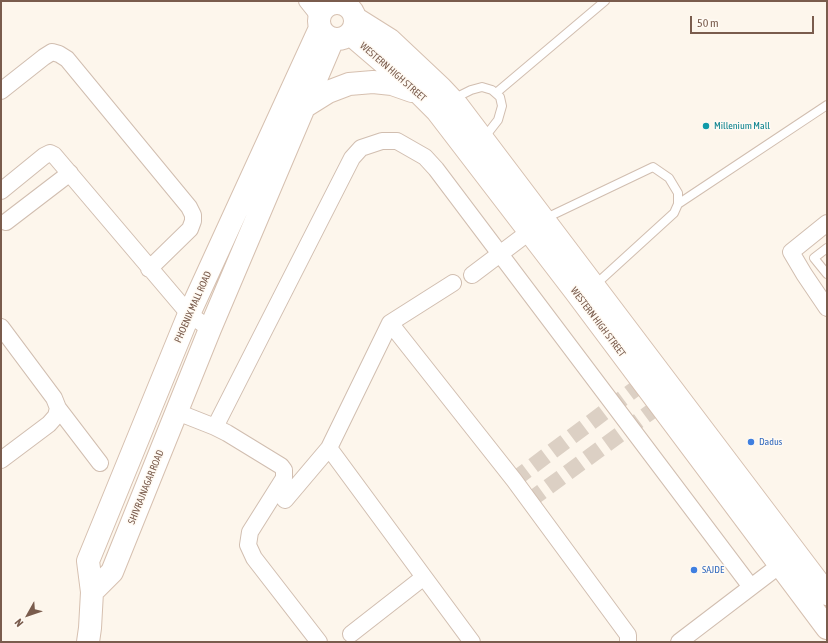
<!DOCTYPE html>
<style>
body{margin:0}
#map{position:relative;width:828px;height:643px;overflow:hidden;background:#fdf6ec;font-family:"Asap Condensed",sans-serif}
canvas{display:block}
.frame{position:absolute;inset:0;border:2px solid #7a5c4d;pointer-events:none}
.north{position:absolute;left:8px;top:595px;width:40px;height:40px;-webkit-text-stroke:3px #fffaf3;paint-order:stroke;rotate:230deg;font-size:11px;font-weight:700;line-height:16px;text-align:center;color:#7a5c4d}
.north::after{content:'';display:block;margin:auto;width:14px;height:18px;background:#7a5c4d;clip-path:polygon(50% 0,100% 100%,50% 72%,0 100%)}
.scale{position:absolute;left:690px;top:16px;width:124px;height:18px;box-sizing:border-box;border:2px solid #7a5c4d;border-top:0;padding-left:5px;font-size:12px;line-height:14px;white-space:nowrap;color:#7a5c4d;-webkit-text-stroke:3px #fffaf3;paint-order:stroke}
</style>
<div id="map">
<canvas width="828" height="643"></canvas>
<div class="frame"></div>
<div class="north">N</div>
<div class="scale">50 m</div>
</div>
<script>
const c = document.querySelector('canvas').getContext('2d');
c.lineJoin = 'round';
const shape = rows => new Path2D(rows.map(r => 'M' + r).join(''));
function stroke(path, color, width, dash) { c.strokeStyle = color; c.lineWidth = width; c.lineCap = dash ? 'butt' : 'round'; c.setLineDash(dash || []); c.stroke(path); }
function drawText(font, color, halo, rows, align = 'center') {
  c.font = font + ' "Asap Condensed",sans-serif'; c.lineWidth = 3; c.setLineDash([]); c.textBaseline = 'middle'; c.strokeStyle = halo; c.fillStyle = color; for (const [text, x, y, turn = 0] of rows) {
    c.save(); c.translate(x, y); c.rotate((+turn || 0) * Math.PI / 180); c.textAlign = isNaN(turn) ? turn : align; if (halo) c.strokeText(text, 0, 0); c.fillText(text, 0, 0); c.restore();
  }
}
const streetTunnel = shape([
 [514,480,643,383],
 [529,501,660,405]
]);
const lane = shape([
 [496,93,605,1],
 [453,99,471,90,482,87,492,90,500,97,502,106,498,120,484,138],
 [678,204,827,105],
 [544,219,653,167,669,178,678,193,678,204,674,213,595,285],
 [827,248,814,258,827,274]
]);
const street = shape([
 [307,1,319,16],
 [336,1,337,3],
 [1,91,44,57,52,52,59,54,67,59,189,207,193,215,193,221,190,229,149,269],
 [1,191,44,156,50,153,54,155,189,314,210,329],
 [6,222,70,173],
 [827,223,791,252,804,274,827,308],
 [472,275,529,232],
 [390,323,514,480,628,635,628,642],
 [1,327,54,398,58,408,56,416,49,424,1,460],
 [58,408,100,463],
 [177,412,215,427,227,433,281,466,284,470,284,478,250,532,248,545,254,558,319,642],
 [215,427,352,158,361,148,382,141,397,141,425,157,436,169,751,587],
 [329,448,424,577,351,634],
 [285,500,329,448,390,323,453,283],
 [424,577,472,642],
 [679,642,780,565]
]);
const secondary = shape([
 '319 21a18 18 0 1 1 36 0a18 18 0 1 1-36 0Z',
 [355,18,390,40,441,88,457,105,827,594],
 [350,34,419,93,437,111,575,291,827,628],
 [304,107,328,92,349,84,373,82,392,84,412,91],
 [92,592,112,572,210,329,333,39],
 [88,642,90,628,92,592,88,561,189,314,320,28]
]);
const markers = [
 [706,126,4,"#0f9aa8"],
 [751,442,4,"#3f7fe0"],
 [694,570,4,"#3f7fe0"]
];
const streetNames = [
 ["WESTERN HIGH STREET",393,72,41],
 ["PHOENIX MALL ROAD",193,307,-66],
 ["WESTERN HIGH STREET",598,322,53],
 ["SHIVRAJNAGAR ROAD",146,487,-68]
];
const cultureNames = [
 ["Millenium Mall",714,126]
];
const shopNames = [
 ["Dadus",759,442],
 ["SAJDE",702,570]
];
stroke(streetTunnel, '#dcd0c4', 16, [16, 8]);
stroke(lane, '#d1beb0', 10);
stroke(street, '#d1beb0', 18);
stroke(secondary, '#d6c0b0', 24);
stroke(lane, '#fff', 8);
stroke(street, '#fff', 16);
stroke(secondary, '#fff', 22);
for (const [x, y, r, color] of markers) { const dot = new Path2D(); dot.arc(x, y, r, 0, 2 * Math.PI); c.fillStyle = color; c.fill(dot); stroke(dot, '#fffaf3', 1.5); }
drawText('10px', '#7a5c4d', '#fffaf3', streetNames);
drawText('10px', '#0d838f', '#fffaf3', cultureNames, 'left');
drawText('10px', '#366cbe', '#fffaf3', shopNames, 'left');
</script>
